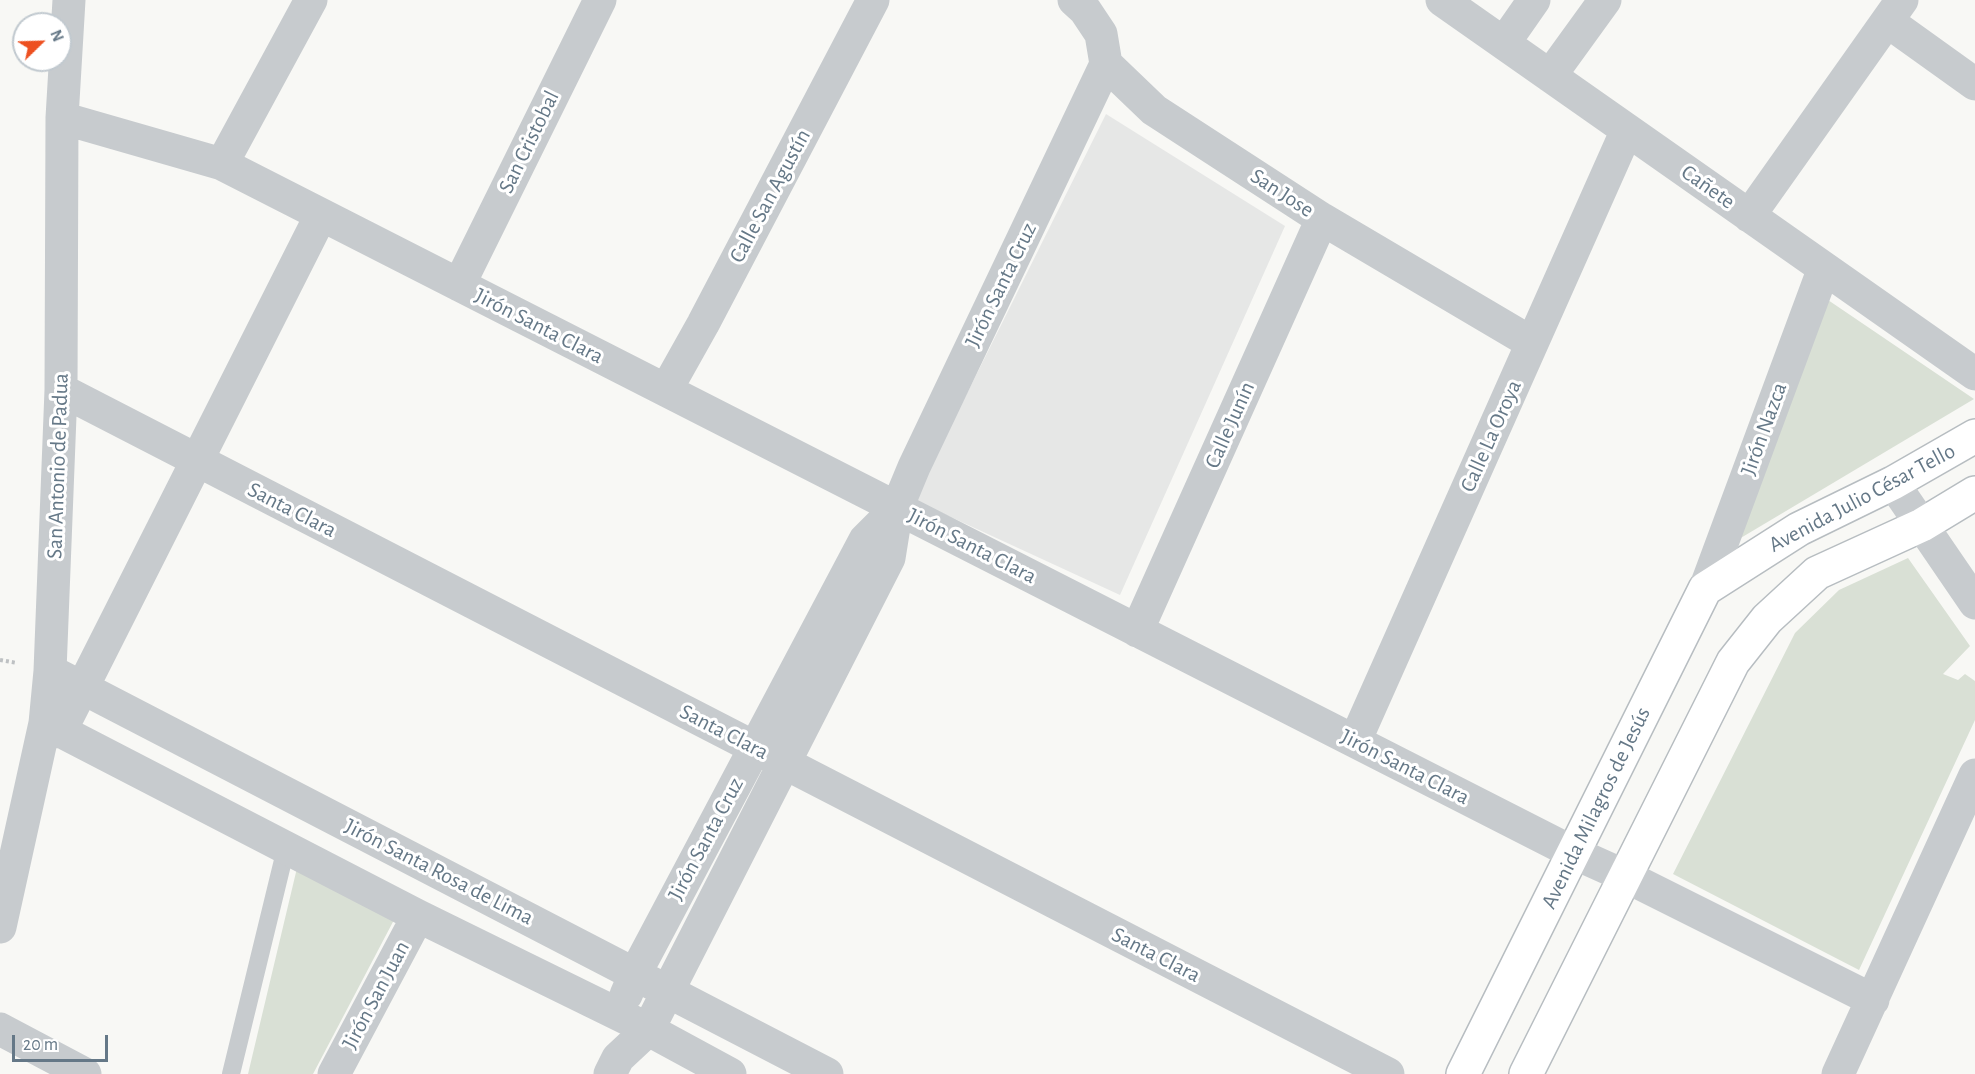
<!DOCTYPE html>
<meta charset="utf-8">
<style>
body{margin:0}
#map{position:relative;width:1975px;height:1074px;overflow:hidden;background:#f8f8f5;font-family:"Alegreya Sans",sans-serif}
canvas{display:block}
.north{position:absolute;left:12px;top:12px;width:60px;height:60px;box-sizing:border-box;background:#fff;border:2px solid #c1c9cf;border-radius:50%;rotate:67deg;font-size:16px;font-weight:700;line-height:24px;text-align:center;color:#657887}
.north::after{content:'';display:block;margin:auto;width:21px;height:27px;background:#ed5020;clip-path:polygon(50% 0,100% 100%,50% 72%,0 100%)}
.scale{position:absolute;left:12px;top:1035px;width:96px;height:27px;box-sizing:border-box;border:3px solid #657887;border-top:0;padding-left:8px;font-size:18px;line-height:21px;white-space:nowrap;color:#657887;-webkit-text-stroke:4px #fff;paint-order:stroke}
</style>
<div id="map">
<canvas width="1975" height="1074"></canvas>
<div class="north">N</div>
<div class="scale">20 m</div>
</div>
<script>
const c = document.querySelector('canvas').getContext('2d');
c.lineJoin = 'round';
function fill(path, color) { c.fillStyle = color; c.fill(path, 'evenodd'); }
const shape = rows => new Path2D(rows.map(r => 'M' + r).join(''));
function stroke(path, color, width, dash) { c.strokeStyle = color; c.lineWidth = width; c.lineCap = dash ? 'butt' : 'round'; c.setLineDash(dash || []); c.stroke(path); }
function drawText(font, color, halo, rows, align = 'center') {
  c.font = font + ' "Alegreya Sans",sans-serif'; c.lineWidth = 6; c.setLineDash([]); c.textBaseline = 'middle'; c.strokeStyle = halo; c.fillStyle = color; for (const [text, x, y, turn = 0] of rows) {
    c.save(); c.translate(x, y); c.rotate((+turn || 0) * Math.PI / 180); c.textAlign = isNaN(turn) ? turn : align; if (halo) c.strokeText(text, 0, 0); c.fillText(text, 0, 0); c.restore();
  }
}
const built = shape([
 [1106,114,1285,226,1120,595,914,500]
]);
const green = shape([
 [1828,300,1974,399,1739,539],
 [1908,558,1970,646,1943,674,1958,680,1965,674,1975,681,1975,720,1859,970,1673,874,1795,633,1839,590],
 [297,868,395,918,313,1074,248,1074]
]);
const path = shape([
 [0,660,17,663]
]);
const lane = shape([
 [231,1074,286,848]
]);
const street = shape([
 [1074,0,1085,10,1101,34,1106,64,1154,110,1322,219,1532,343],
 [1442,0,1975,374],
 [1887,21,1975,84],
 [1504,43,1534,0],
 [1550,76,1605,0],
 [62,118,222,164,1574,853,1625,876,1873,1000],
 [222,164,311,0],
 [1749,216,1902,0],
 [459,285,600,0],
 [61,390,1388,1074],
 [666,390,703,324,873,0],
 [1893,483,1975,603],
 [1705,589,1824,268],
 [1137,631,1322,219],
 [50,671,827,1074],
 [45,723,418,916,636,1023,730,1074],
 [60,732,321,215],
 [1355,741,1627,130],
 [0,927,45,723,50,671,61,390,62,118,69,0],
 [626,995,635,974,865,540,897,508],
 [0,1029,85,1074],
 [334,1074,418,916],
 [610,1074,618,1058,648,1030,889,558,897,508,914,467,1106,64],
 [1838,1074,1975,775]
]);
const secondary = shape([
 [1463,1074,1705,589,1799,529,1893,483,1975,436],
 [1526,1074,1733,662,1767,619,1817,573,1922,525,1975,493]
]);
const streetNames = [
 ["San Cristobal",529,142,-64],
 ["Cañete",1708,187,35],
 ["San Jose",1282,193,33],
 ["Calle San Agustín",770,196,-62],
 ["Jirón Santa Cruz",1001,285,-64],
 ["Jirón Santa Clara",539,326,27],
 ["Calle Junín",1230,425,-66],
 ["Jirón Nazca",1764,429,-70],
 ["Calle La Oroya",1491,436,-66],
 ["San Antonio de Padua",58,466,-88],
 ["Avenida Julio César Tello",1862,498,-28],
 ["Santa Clara",292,510,27],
 ["Jirón Santa Clara",972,546,27],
 ["Santa Clara",724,732,27],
 ["Jirón Santa Clara",1405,767,27],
 ["Avenida Milagros de Jesús",1596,808,-64],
 ["Jirón Santa Cruz",706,839,-62],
 ["Jirón Santa Rosa de Lima",439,872,27],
 ["Santa Clara",1156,955,27],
 ["Jirón San Juan",376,995,-62]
];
fill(built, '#e6e7e6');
fill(green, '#d9e0d5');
stroke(secondary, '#b7bdc1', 36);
stroke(path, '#bec1c3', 4, [3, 3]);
stroke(lane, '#c7cbce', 18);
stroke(street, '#c7cbce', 33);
stroke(secondary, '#fff', 33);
drawText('22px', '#657887', '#fff', streetNames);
</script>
